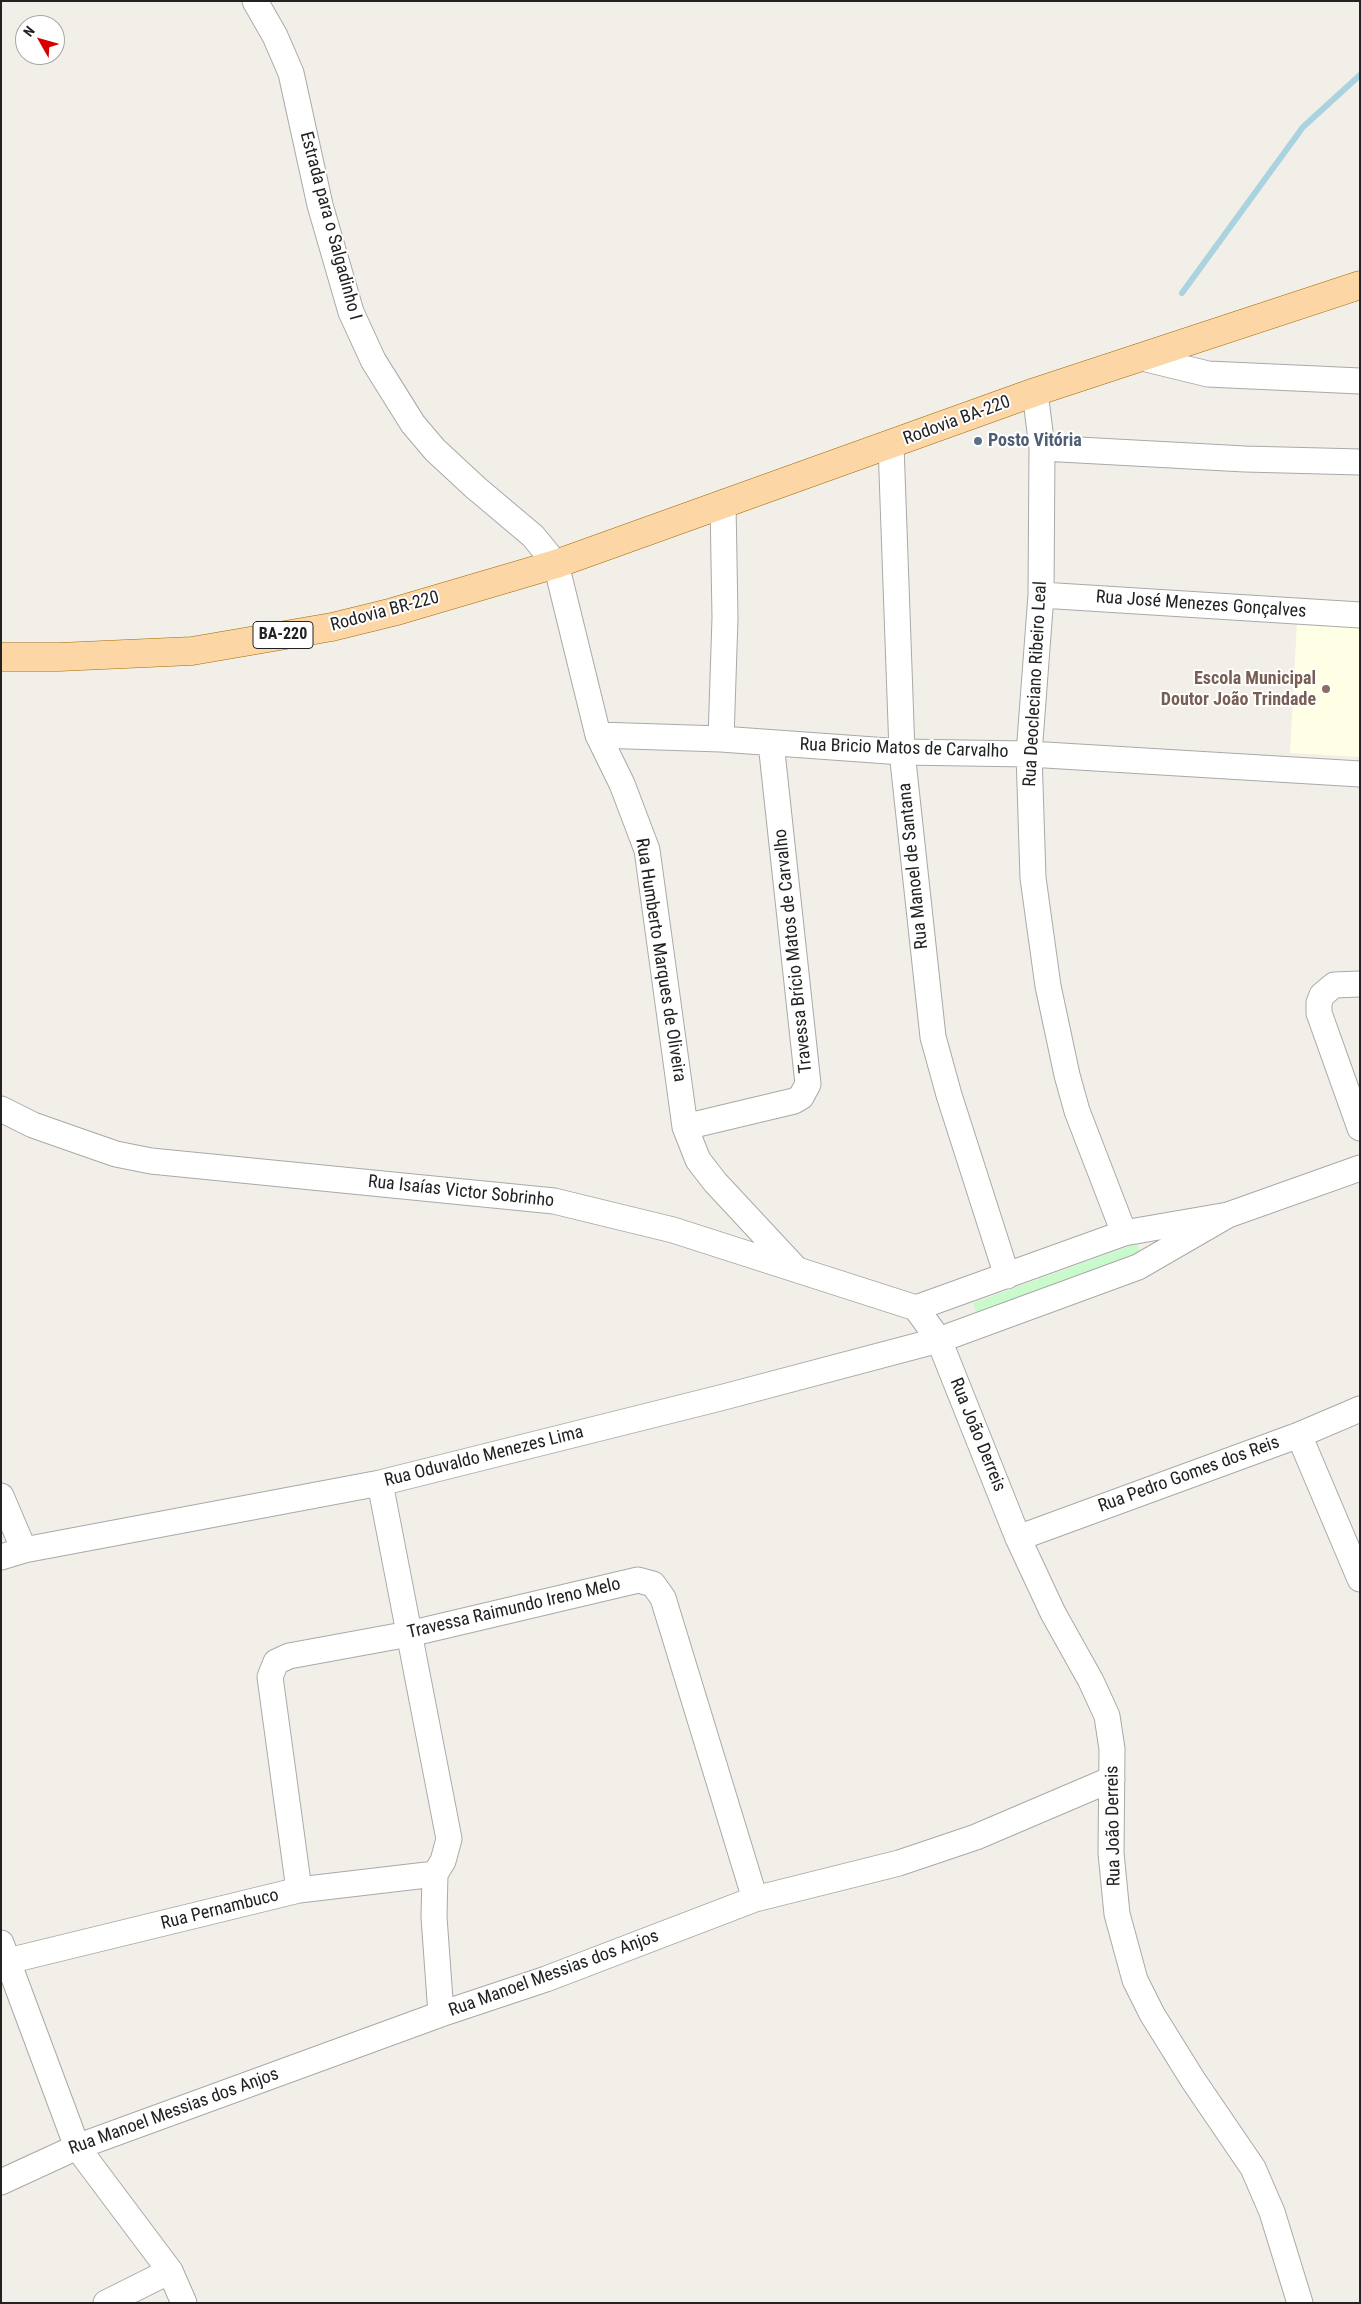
<!DOCTYPE html>
<meta charset="utf-8">
<style>
body{margin:0}
#map{position:relative;width:1361px;height:2304px;overflow:hidden;background:#f2efe9;font-family:"Roboto Condensed",sans-serif}
canvas{display:block}
.frame{position:absolute;inset:0;border:2px solid #222;pointer-events:none}
.north{position:absolute;left:15px;top:15px;width:50px;height:50px;box-sizing:border-box;background:#fff;border:1px solid #a7a7a7;border-radius:50%;rotate:308deg;font-size:14px;font-weight:700;line-height:20px;text-align:center;color:#222}
.north::after{content:'';display:block;margin:auto;width:18px;height:22px;background:#d40000;clip-path:polygon(50% 0,100% 100%,50% 72%,0 100%)}
</style>
<div id="map">
<canvas width="1361" height="2304"></canvas>
<div class="frame"></div>
<div class="north">N</div>
</div>
<script>
const c = document.querySelector('canvas').getContext('2d');
c.lineJoin = 'round';
function fill(path, color) { c.fillStyle = color; c.fill(path, 'evenodd'); }
const shape = rows => new Path2D(rows.map(r => 'M' + r).join(''));
function stroke(path, color, width, dash) { c.strokeStyle = color; c.lineWidth = width; c.lineCap = dash ? 'butt' : 'round'; c.setLineDash(dash || []); c.stroke(path); }
function drawText(font, color, halo, rows, align = 'center') {
  c.font = font + ' "Roboto Condensed",sans-serif'; c.lineWidth = 4; c.setLineDash([]); c.textBaseline = 'middle'; c.strokeStyle = halo; c.fillStyle = color; for (const [text, x, y, turn = 0] of rows) {
    c.save(); c.translate(x, y); c.rotate((+turn || 0) * Math.PI / 180); c.textAlign = isNaN(turn) ? turn : align; if (halo) c.strokeText(text, 0, 0); c.fillText(text, 0, 0); c.restore();
  }
}
const education = shape([
 [1297,622,1360,625,1360,757,1290,753]
]);
const park = shape([
 [1137,1243,1141,1256,978,1318,973,1303]
]);
const stream = shape([
 [1182,293,1303,127,1360,75]
]);
const minor = shape([
 [255,1,275,36,291,73,320,205,351,312,373,360,413,424,435,450,476,488,533,536,556,564,598,735,622,784,647,850,685,1127,698,1160,715,1182,796,1269],
 [1138,357,1208,374,1360,381],
 [1035,392,1042,448,1041,595,1029,754,1033,878,1048,986,1067,1075,1077,1111,1124,1233],
 [891,445,902,752,933,1037,949,1095,1007,1276],
 [1042,448,1245,459,1360,462],
 [1041,595,1360,615],
 [598,735,721,739,902,752,1029,754,1360,774],
 [721,739,725,618,723,503],
 [1360,984,1334,985,1322,995,1319,1003,1319,1013,1360,1128],
 [1,1109,33,1125,90,1145,116,1154,151,1161,554,1201,673,1230,916,1308],
 [685,1127,794,1101,801,1097,808,1084,771,743],
 [916,1308,939,1340,1018,1538,1053,1613,1091,1681,1107,1716,1112,1749,1111,1853,1117,1914,1135,1980,1152,2014,1193,2080,1253,2168,1272,2212,1300,2303],
 [916,1308,1124,1233,1228,1215,1360,1168],
 [1299,1435,1360,1579],
 [380,1483,449,1839,443,1861,435,1874,434,1917,441,2014],
 [1,1496,24,1550],
 [1018,1538,1299,1435,1360,1409],
 [1,1557,24,1550,380,1483,720,1398,939,1340,1138,1267,1228,1215],
 [299,1890,270,1677,276,1662,289,1656,409,1634,638,1580,653,1584,663,1598,755,1899],
 [1,1943,77,2147,170,2271,184,2303],
 [8,1961,299,1890,435,1874],
 [1,2182,77,2147,441,2014,546,1979,755,1899,899,1863,976,1837,1112,1779],
 [106,2303,170,2271]
]);
const major = shape([
 [1,657,59,657,192,651,332,627,393,612,556,564,1035,392,1360,285]
]);
const markers = [
 [978,441,5,"#5c6f8a"],
 [1326,689,5,"#8d6e63"]
];
const shields = [
 [283,635,60]
];
const shieldNames = [
 ["BA-220",283,635]
];
const streetNames = [
 ["Estrada para o Salgadinho I",330,226,75],
 ["Rodovia BA-220",957,421,-20],
 ["Rua José Menezes Gonçalves",1201,605,4],
 ["Rodovia BR-220",385,612,-15],
 ["Rua Deocleciano Ribeiro Leal",1036,684,-87],
 ["Rua Bricio Matos de Carvalho",904,749,2],
 ["Rua Manoel de Santana",914,866,-96],
 ["Travessa Brício Matos de Carvalho",794,951,-96],
 ["Rua Humberto Marques de Oliveira",660,960,81],
 ["Rua Isaías Victor Sobrinho",461,1192,6],
 ["Rua João Derreis",977,1435,68],
 ["Rua Oduvaldo Menezes Lima",484,1457,-14],
 ["Rua Pedro Gomes dos Reis",1189,1475,-20],
 ["Travessa Raimundo Ireno Melo",514,1609,-13],
 ["Rua João Derreis",1114,1826,-91],
 ["Rua Pernambuco",220,1910,-14],
 ["Rua Manoel Messias dos Anjos",554,1974,-20],
 ["Rua Manoel Messias dos Anjos",174,2112,-20]
];
const serviceNames = [
 ["Posto Vitória",988,441]
];
const educationNames = [
 ["Escola Municipal",1316,679],
 ["Doutor João Trindade",1316,700]
];
fill(education, '#ffffe5');
fill(park, '#c8facc');
stroke(stream, '#aad3df', 6);
stroke(minor, '#a9a9a9', 27);
stroke(major, '#a06b00', 29);
stroke(minor, '#fff', 25);
stroke(major, '#fcd6a4', 28);
for (const [x, y, r, color] of markers) { const dot = new Path2D(); dot.arc(x, y, r, 0, 2 * Math.PI); c.fillStyle = color; c.fill(dot); stroke(dot, '#fff', 2); }
for (const [x, y, w] of shields) { const box = new Path2D(); box.roundRect(x - w / 2, y - 13.5, w, 27, 4); c.fillStyle = '#fff'; c.fill(box); stroke(box, '#222', 1); }
drawText('bold 16px', '#222', null, shieldNames);
drawText('18px', '#222', '#fff', streetNames);
drawText('bold 18px', '#4e5e75', '#fff', serviceNames, 'left');
drawText('bold 18px', '#785e54', '#fff', educationNames, 'right');
</script>
